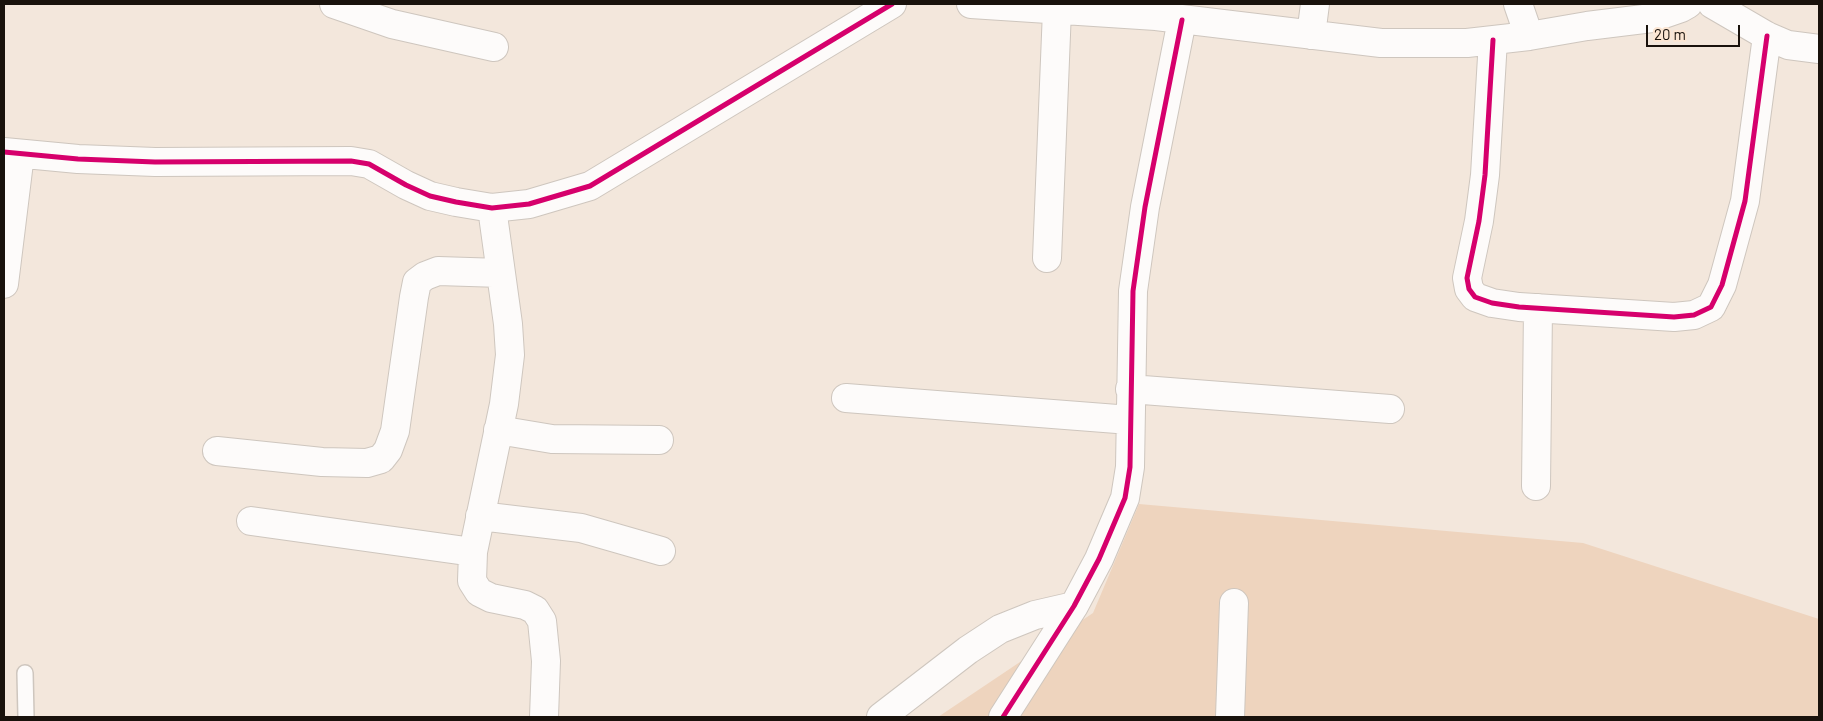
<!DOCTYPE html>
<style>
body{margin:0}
#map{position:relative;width:1823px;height:721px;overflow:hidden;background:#f3e7dc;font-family:Barlow,sans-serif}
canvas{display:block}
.frame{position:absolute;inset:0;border:5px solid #19120c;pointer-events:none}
.scale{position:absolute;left:1646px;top:25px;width:94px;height:22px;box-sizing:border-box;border:2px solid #19120c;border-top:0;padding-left:6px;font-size:15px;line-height:18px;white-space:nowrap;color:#19120c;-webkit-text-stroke:4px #fce6d3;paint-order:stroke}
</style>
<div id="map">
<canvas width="1823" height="721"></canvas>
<div class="frame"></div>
<div class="scale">20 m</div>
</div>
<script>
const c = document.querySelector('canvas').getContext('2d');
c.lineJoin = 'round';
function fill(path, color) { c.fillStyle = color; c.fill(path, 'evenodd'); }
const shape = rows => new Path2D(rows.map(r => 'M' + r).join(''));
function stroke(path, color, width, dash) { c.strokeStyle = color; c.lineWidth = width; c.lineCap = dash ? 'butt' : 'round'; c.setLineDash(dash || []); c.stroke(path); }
const green = shape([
 [1139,504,1583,543,1819,619,1819,717,938,717,1093,613]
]);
const service = shape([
 [25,673,26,717]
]);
const minor = shape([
 [334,4,392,24,494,47],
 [971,4,1156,16,1381,43,1467,43,1529,36,1587,26,1652,18,1681,8,1688,4],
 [1518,4,1529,36],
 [1712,4,1767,36,1788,45,1819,49],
 [1311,35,1315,4],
 [1493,40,1485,175,1479,221,1467,278,1469,289,1475,297,1492,303,1519,307,1674,317,1694,315,1711,307,1722,285,1745,201,1767,36],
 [4,152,78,159,155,162,351,161,369,164,406,185,430,196,456,202,492,208,529,204,590,186,892,4],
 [492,208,508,324,510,355,504,404,473,552,472,581,479,592,491,598,525,605,535,610,542,621,546,661,544,717],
 [1047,258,1057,10],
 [4,284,20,154],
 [1130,389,1390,409],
 [846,398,1130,420],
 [498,430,552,439,659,440],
 [217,451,322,462,367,463,381,459,388,450,395,431,414,297,417,282,425,276,438,271,501,273],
 [1536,486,1538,308],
 [480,516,581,528,661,551],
 [251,521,473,552],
 [881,717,968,650,1000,629,1035,615,1074,606],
 [1003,717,1074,606,1099,559,1125,498,1130,467,1133,291,1145,207,1182,20],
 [1230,717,1234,603]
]);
const cycleway = shape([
 [1493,40,1485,175,1479,221,1467,278,1469,289,1475,297,1492,303,1519,307,1674,317,1694,315,1711,307,1722,285,1745,201,1767,36],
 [4,152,78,159,155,162,351,161,369,164,406,185,430,196,456,202,492,208,529,204,590,186,892,4],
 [1003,717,1074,606,1099,559,1125,498,1130,467,1133,291,1145,207,1182,20]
]);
fill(green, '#eed4be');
stroke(service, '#cec6be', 18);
stroke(minor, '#cec6be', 30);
stroke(service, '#fdfbfa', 15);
stroke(minor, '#fdfbfa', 28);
stroke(cycleway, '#d6006c', 5);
</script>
